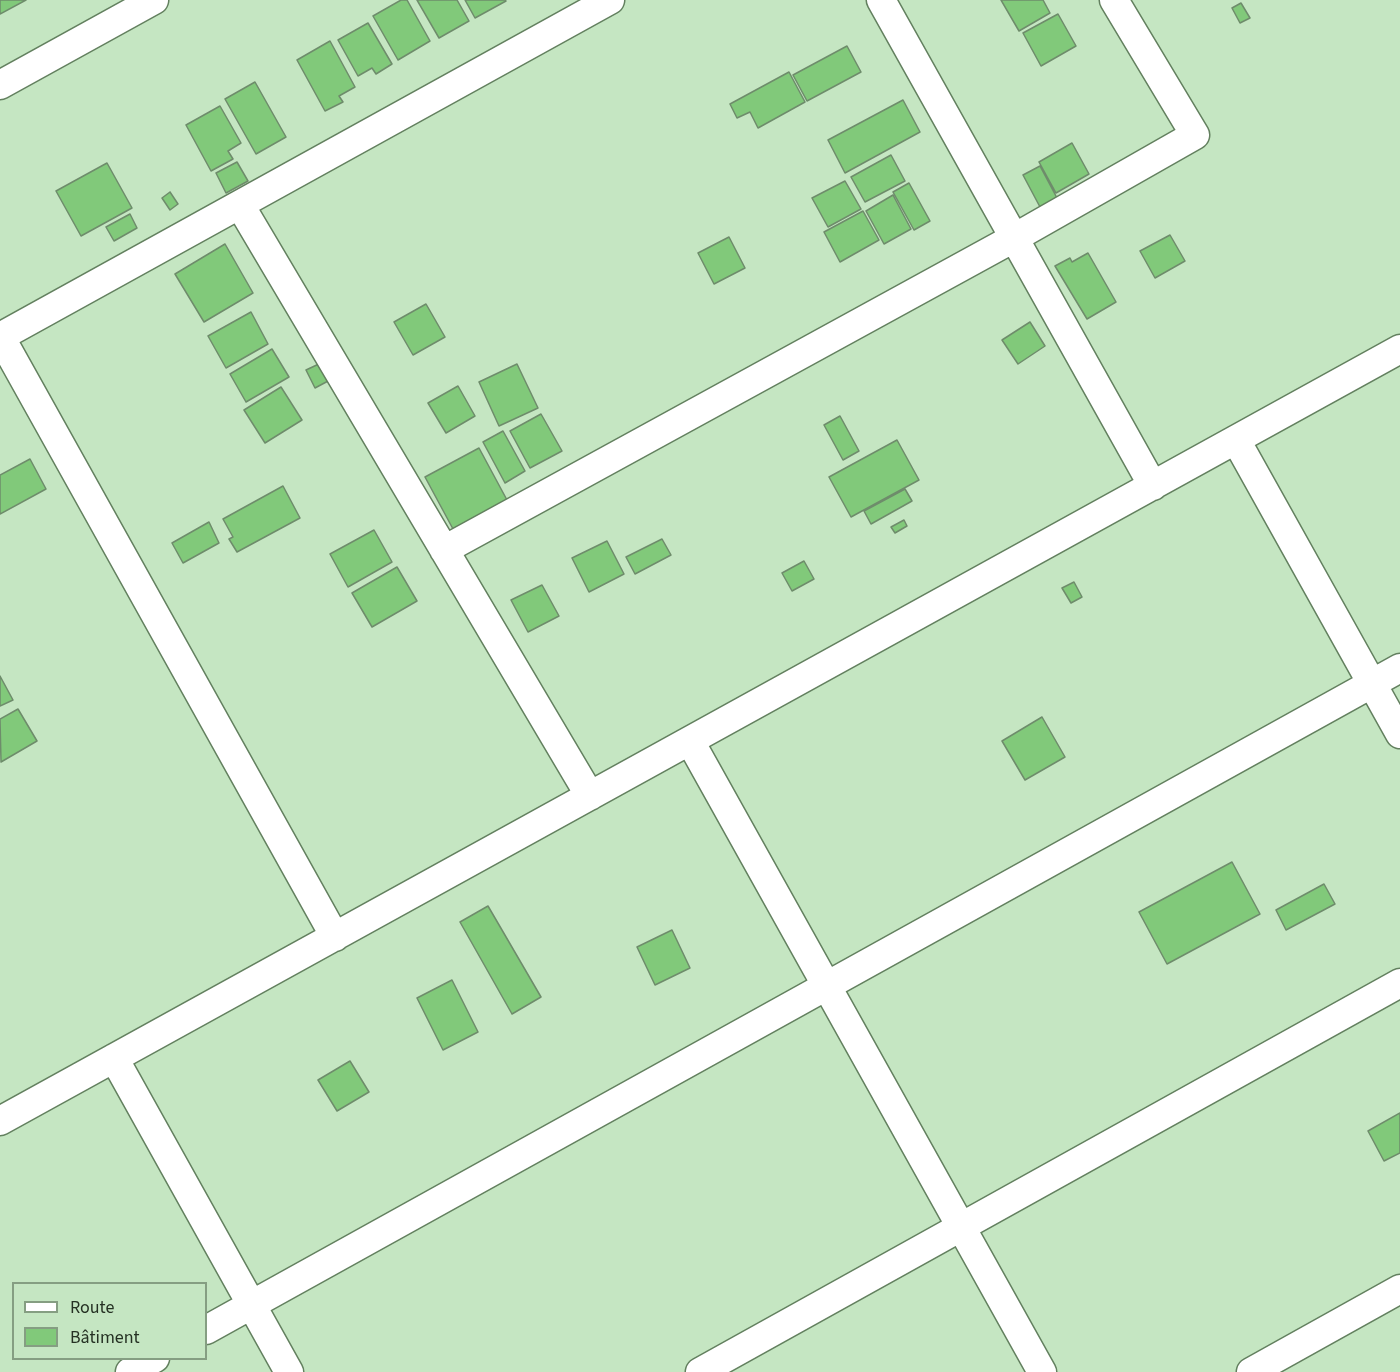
<!DOCTYPE html>
<meta charset="utf-8">
<style>
body{margin:0}
#map{position:relative;width:1400px;height:1372px;overflow:hidden;background:#c5e6c2;font-family:"Source Sans 3",sans-serif}
canvas{display:block}
.legend{position:absolute;left:12px;top:1282px;width:195px;height:78px;box-sizing:border-box;background:#c5e6c2;border:2px solid #859e82;margin:0;padding:8px 10px;list-style:none;font-size:18px;color:#253123}
.legend li{display:flex;align-items:center;gap:12px;height:30px}
.legend b{width:30px;border:2px solid #859e82}
</style>
<div id="map">
<canvas width="1400" height="1372"></canvas>
<ul class="legend">
<li><b style="height:8px;background:#fff"></b>Route</li>
<li><b style="height:16px;background:#81c97a"></b>Bâtiment</li>
</ul>
</div>
<script>
const c = document.querySelector('canvas').getContext('2d');
c.lineJoin = 'round';
function fill(path, color) { c.fillStyle = color; c.fill(path, 'evenodd'); }
const shape = rows => new Path2D(rows.map(r => 'M' + r).join(''));
function stroke(path, color, width, dash) { c.strokeStyle = color; c.lineWidth = width; c.lineCap = dash ? 'butt' : 'round'; c.setLineDash(dash || []); c.stroke(path); }
const building = shape([
 [0,0,26,0,0,14,0,0],
 [401,0,407,0,430,41,398,60,373,16,401,0],
 [417,0,457,0,469,21,439,38,417,0],
 [465,0,505,0,506,1,475,18,465,0],
 [1001,0,1043,0,1050,13,1019,31,1001,0],
 [1241,3,1250,18,1240,23,1232,8,1241,3],
 [1058,14,1076,46,1041,66,1023,33,1058,14],
 [368,23,392,64,376,74,372,68,358,76,338,40,368,23],
 [330,41,355,87,339,96,343,102,325,111,297,60,330,41],
 [847,46,861,72,807,101,793,75,847,46],
 [789,72,805,102,758,128,750,112,737,118,730,104,789,72],
 [255,82,286,137,256,154,225,99,255,82],
 [903,100,920,132,845,173,828,140,903,100],
 [220,106,241,143,228,151,233,159,211,171,186,125,220,106],
 [1072,143,1089,174,1056,193,1039,162,1072,143],
 [891,155,905,181,865,202,851,177,891,155],
 [237,162,248,181,226,193,216,173,237,162],
 [107,163,132,208,81,236,56,191,107,163],
 [1040,166,1057,198,1040,207,1023,175,1040,166],
 [845,181,861,209,828,227,812,198,845,181],
 [909,183,930,221,914,230,893,192,909,183],
 [170,192,178,204,170,210,162,198,170,192],
 [893,195,911,229,884,244,866,211,893,195],
 [863,211,879,240,840,262,824,232,863,211],
 [130,214,137,228,114,241,106,227,130,214],
 [1170,235,1185,261,1155,278,1140,251,1170,235],
 [729,237,745,268,714,284,698,253,729,237],
 [225,244,253,293,204,322,175,274,225,244],
 [1088,253,1116,302,1087,319,1055,266,1070,258,1072,262,1088,253],
 [426,304,445,337,413,355,394,322,426,304],
 [251,312,268,344,226,368,208,336,251,312],
 [1030,322,1045,346,1018,364,1002,340,1030,322],
 [272,349,289,377,246,402,230,374,272,349],
 [321,363,330,380,315,388,306,370,321,363],
 [517,364,538,408,499,426,479,382,517,364],
 [458,386,475,416,446,433,428,403,458,386],
 [281,387,302,420,265,443,244,410,281,387],
 [541,414,562,451,530,468,510,431,541,414],
 [840,416,859,451,843,460,824,425,840,416],
 [503,431,525,471,505,483,483,442,503,431],
 [897,440,919,480,851,517,829,477,897,440],
 [479,448,507,500,453,529,425,477,479,448],
 [30,459,46,489,0,514,0,475,30,459],
 [283,486,300,518,237,552,229,539,233,537,223,519,283,486],
 [905,489,912,501,871,524,864,511,905,489],
 [904,520,907,526,895,533,891,527,904,520],
 [209,522,219,543,183,563,172,543,209,522],
 [374,530,392,562,348,587,330,554,374,530],
 [662,539,671,555,635,574,626,557,662,539],
 [607,541,624,574,589,592,572,558,607,541],
 [804,561,814,579,792,591,782,573,804,561],
 [397,567,417,601,372,627,352,593,397,567],
 [1074,582,1082,597,1071,603,1062,588,1074,582],
 [542,585,559,616,528,632,511,600,542,585],
 [0,676,13,700,0,706,0,676],
 [18,709,37,741,1,762,0,719,18,709],
 [1042,717,1065,757,1025,780,1002,741,1042,717],
 [1232,862,1260,914,1167,964,1139,912,1232,862],
 [1324,884,1335,904,1286,930,1276,910,1324,884],
 [488,906,541,997,512,1014,460,922,488,906],
 [672,930,690,968,655,985,637,947,672,930],
 [452,980,478,1032,443,1050,417,998,452,980],
 [350,1061,369,1092,337,1111,318,1080,350,1061],
 [1400,1113,1400,1153,1384,1161,1368,1131,1400,1113]
]);
const minor = shape([
 [881,0,1153,486],
 [0,85,154,0],
 [240,205,590,796],
 [0,336,335,937],
 [0,337,610,0],
 [1236,440,1400,734],
 [444,550,1014,238,1195,135,1114,0],
 [690,741,1042,1372],
 [114,1058,289,1372],
 [0,1121,1400,349],
 [206,1330,1400,668],
 [130,1372,155,1358],
 [700,1372,1400,983],
 [1251,1372,1400,1289]
]);
fill(building, '#81c97a');
stroke(building, '#6e8c6b', 1.5);
stroke(minor, '#63805f', 31);
stroke(minor, '#fff', 28);
</script>
